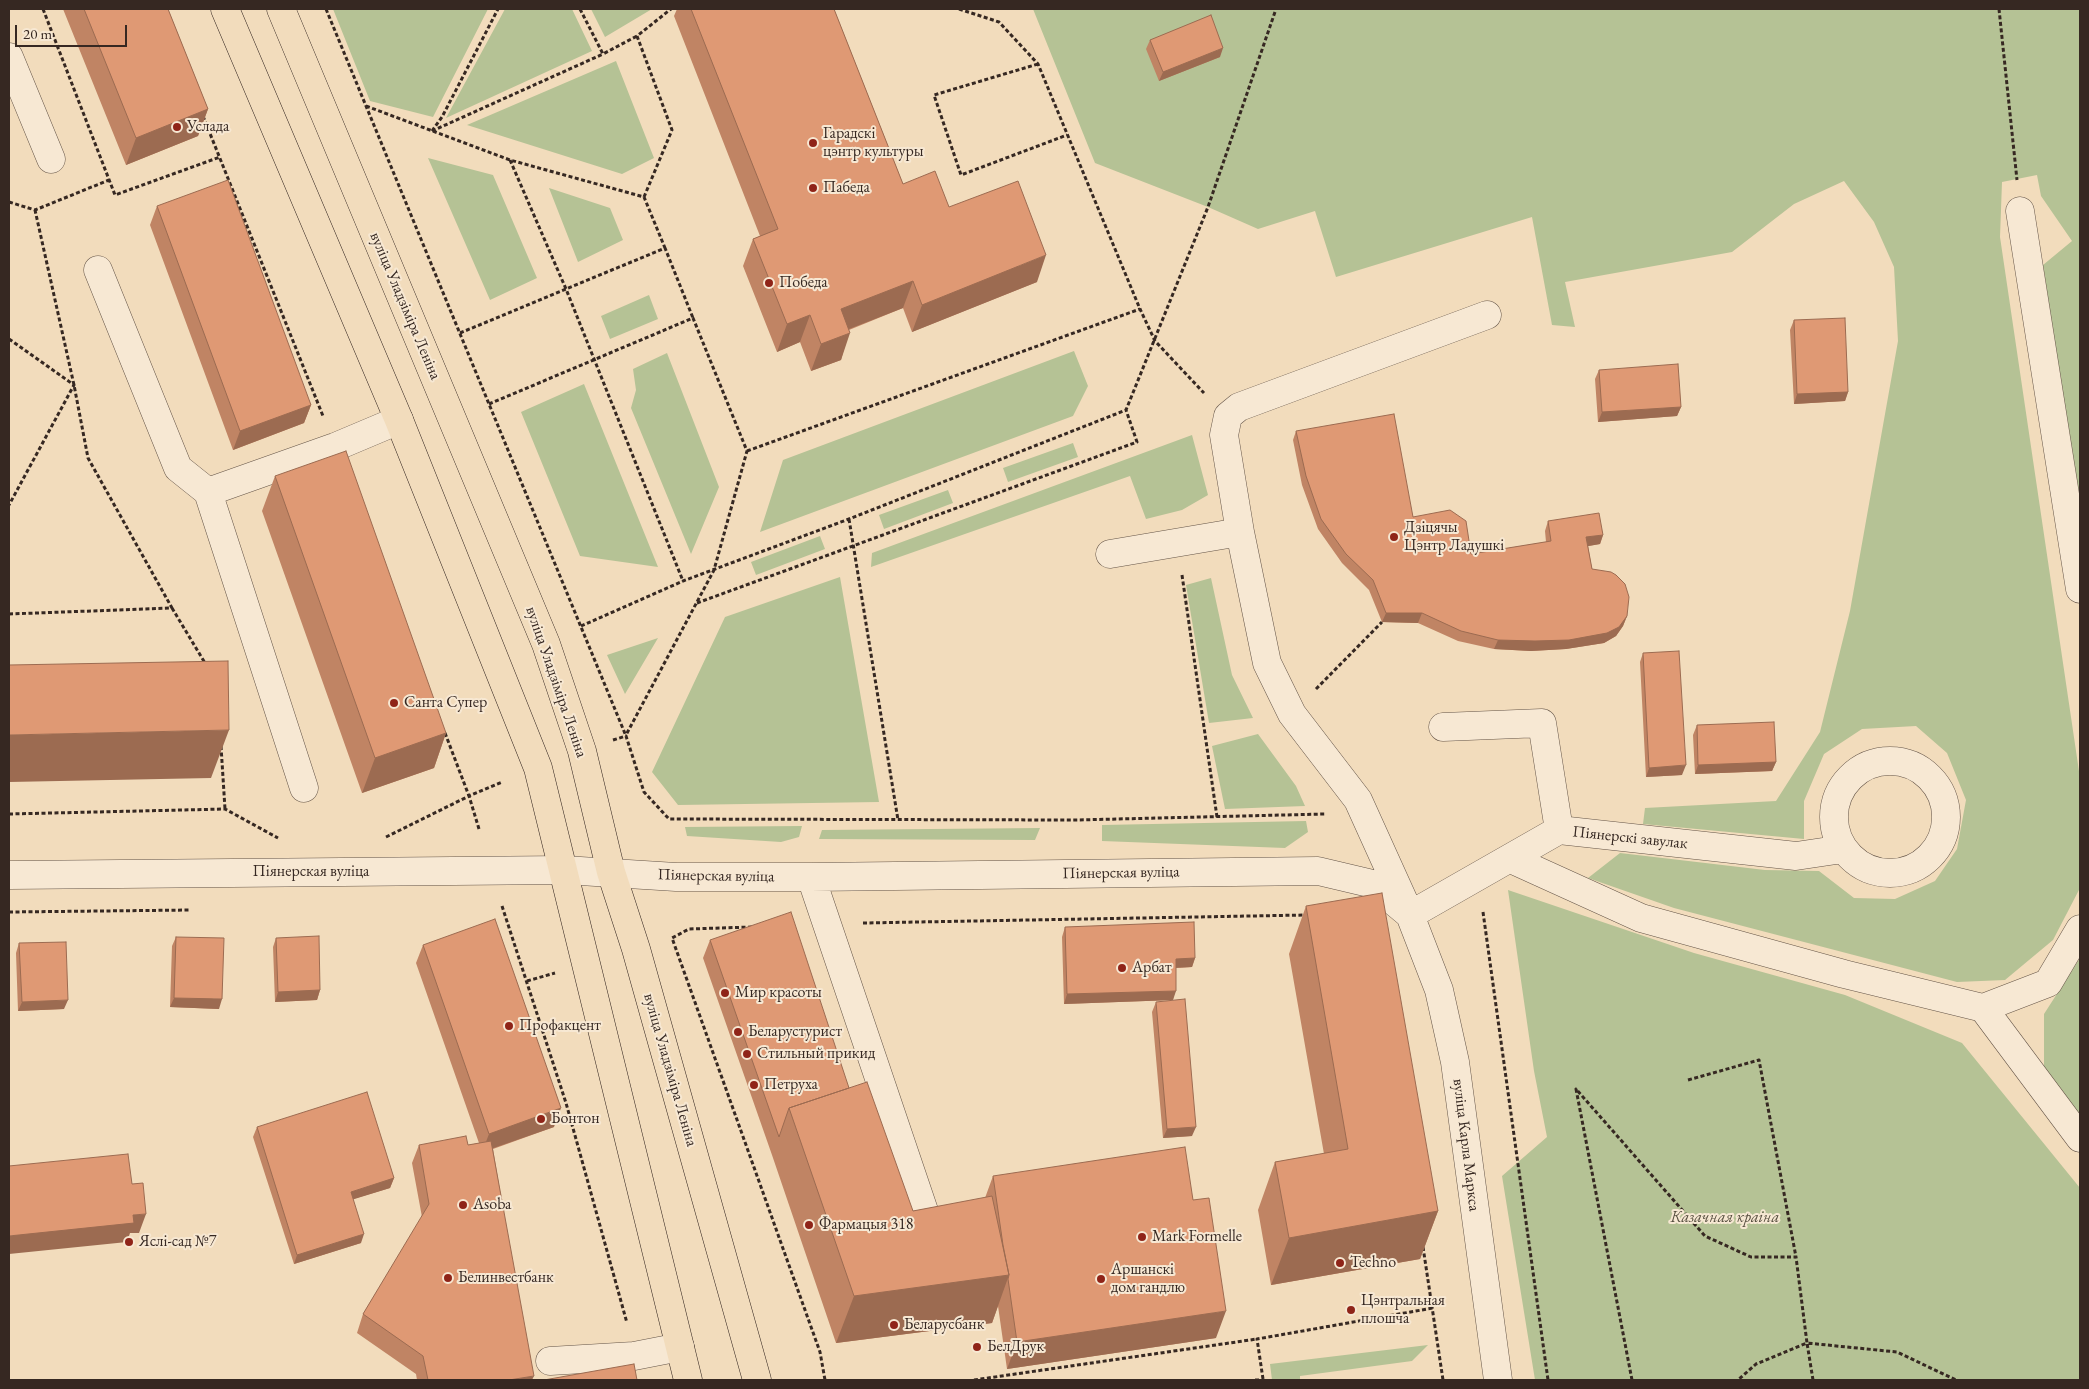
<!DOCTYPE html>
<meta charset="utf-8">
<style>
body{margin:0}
#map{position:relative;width:2089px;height:1389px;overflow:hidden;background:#f2dcbc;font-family:"EB Garamond",serif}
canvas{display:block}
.frame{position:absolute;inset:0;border:10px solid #362822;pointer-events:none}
.scale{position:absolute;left:15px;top:25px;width:112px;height:22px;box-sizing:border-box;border:2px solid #362822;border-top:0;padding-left:6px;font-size:15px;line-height:18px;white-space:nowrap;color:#362822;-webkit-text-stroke:4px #f7e8d3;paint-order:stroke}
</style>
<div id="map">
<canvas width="2089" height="1389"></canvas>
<div class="frame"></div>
<div class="scale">20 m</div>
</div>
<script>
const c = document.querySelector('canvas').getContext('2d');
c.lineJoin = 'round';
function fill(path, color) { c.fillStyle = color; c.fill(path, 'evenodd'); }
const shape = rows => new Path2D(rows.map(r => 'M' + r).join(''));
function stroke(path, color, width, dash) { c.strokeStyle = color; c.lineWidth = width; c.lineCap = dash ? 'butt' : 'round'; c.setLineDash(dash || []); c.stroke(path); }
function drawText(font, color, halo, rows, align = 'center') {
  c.font = font + ' "EB Garamond",serif'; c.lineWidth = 4; c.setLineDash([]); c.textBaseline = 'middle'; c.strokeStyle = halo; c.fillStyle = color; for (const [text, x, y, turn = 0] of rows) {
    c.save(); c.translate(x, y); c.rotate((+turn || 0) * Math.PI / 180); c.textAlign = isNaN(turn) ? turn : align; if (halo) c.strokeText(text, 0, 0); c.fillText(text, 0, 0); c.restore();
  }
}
const green = shape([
 [333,9,488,9,433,117,370,101],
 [505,9,572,9,592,51,446,118],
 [591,9,652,9,605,37],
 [1033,9,2080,9,2080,511,2043,265,2072,241,2041,196,2037,175,2002,182,2000,237,2080,778,2080,888,2053,940,2005,980,1957,982,1674,908,1588,878,1620,853,1765,870,1819,871,1854,898,1895,899,1935,881,1957,849,1966,800,1947,753,1916,726,1862,729,1824,754,1804,801,1804,839,1643,824,1645,808,1776,801,1820,732,1850,611,1898,341,1894,267,1874,222,1844,181,1794,204,1732,252,1565,282,1575,327,1552,325,1532,217,1336,277,1315,211,1258,229,1208,207,1095,163],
 [616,61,654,158,622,174,467,125],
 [428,158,493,175,537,278,490,300],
 [549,188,610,208,623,240,578,262],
 [649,295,658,319,610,339,601,316],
 [1074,351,1088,386,1073,416,760,532,783,460],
 [667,353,719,487,691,554,631,408,636,390,633,369],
 [584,384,658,567,580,556,521,412],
 [1192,435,1208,495,1182,510,1146,519,1130,476,871,567,872,553],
 [1073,443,1078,457,1008,482,1003,468],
 [948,490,953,503,884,529,879,515],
 [820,536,825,549,756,575,751,562],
 [840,577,879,802,678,805,652,772,725,617],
 [1211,578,1232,675,1253,718,1209,723,1186,585],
 [658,638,625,694,607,655],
 [1258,734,1296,786,1305,806,1225,809,1212,746],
 [1306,821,1308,832,1285,848,1102,841,1102,825],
 [802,826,799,837,781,842,687,836,685,827],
 [1040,828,1035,840,819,839,822,830],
 [1508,890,1694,953,1845,995,1962,1043,2080,1188,2080,1380,1535,1380,1502,1176,1547,1137,1534,1071],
 [2080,958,2080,1122,2044,1069,2044,1014],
 [1428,1345,1412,1361,1300,1376,1300,1380,1272,1380,1270,1364]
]);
const path = shape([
 [43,9,115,195,220,157],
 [326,9,626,736],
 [580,9,603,54,637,36],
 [959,9,999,22,1038,64,1140,309,1155,341,1204,393],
 [1999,9,2017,180],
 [1038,64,934,95,961,175,1067,135],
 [366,106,510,160,644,197,665,248],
 [203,116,323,416],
 [432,131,603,54],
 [432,131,442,117,498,9],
 [510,160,566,289,683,581],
 [644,197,672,130,637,36,671,9],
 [9,202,35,210,109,180],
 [460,333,665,248,693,318],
 [9,339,74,385,9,505],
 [489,404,693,318,747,451,714,570,626,735],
 [747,451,1140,309],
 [849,519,898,820],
 [1182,575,1217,817],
 [697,603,1137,442,1126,410],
 [172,608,205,663],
 [9,614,172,608,88,458,74,385,35,210],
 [581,626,683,581,849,519,1126,410,1208,207,1276,9],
 [1316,689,1382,622],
 [613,740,626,736,644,792,669,819,1076,820,1325,814],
 [221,746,225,809],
 [9,814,225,809,278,838],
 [479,829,469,796,502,782],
 [386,837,469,796,445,733],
 [502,906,566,1103,627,1323],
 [9,912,191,910],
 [1483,912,1548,1380],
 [863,923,1306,915],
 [752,927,689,929,672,938,820,1352,825,1380],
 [527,981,555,973],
 [1688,1080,1759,1060,1796,1257],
 [1423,1247,1443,1380],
 [1263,1379,1257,1339,1433,1308],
 [974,1380,1257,1339],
 [1255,1380,1263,1380],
 [1632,1380,1576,1089,1705,1236,1751,1257,1796,1257,1807,1343,1756,1364,1738,1380],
 [1813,1380,1807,1343,1897,1352,1956,1380]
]);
const minor = shape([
 [9,57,51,159],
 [2020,211,2080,589],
 [98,270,178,468,208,492],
 [1240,532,1224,435,1228,416,1239,407,1487,315],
 [1110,554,1240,532,1267,663,1292,714,1358,800,1410,915,1439,990,1455,1062,1498,1380],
 [1443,727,1542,723,1559,830],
 '1834 817a56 56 0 1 1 112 0a56 56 0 1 1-112 0Z',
 [304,788,208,492,335,447,399,420],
 [1511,859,1641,918,1844,974,1983,1008,2048,983,2080,929],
 [9,875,564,870,676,877,811,877,1318,871,1373,884,1410,915],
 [811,877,926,1217],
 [1410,915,1559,830,1796,856,1843,849],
 [1983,1008,2080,1138],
 [550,1361,634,1356,680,1347]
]);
const major = shape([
 [225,9,399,420,538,768,688,1380],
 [281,9,546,644,582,751,611,872,636,949,757,1380]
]);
const wall = shape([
 [63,9,168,9,208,109,198,136,126,165],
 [677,9,834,9,903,184,949,207,1037,282,912,332,903,308,849,330,841,360,811,371,800,342,777,352,743,266,753,239,760,236,674,16],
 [1150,40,1220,57,1159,81,1146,49],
 [157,206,311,405,304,423,233,450,150,225],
 [1794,320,1848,392,1845,401,1794,404,1790,330],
 [1599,370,1681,407,1677,416,1598,422,1595,379],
 [1296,431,1413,517,1471,554,1546,542,1545,531,1548,521,1603,535,1600,544,1588,546,1592,569,1627,616,1623,626,1616,636,1604,643,1566,649,1531,651,1494,649,1458,641,1418,623,1382,622,1369,590,1342,563,1318,529,1302,485,1293,440],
 [275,476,446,733,434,768,362,793,262,511],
 [1643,653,1682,775,1646,777,1640,662],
 [1697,725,1776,762,1772,771,1695,774,1693,735],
 [1306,906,1438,1211,1420,1259,1271,1285,1258,1210,1275,1162,1324,1154,1289,954],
 [1065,927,1195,958,1192,967,1176,968,1173,1000,1064,1004,1062,937],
 [176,937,219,1009,170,1007,172,946],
 [276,938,320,990,317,1000,275,1002,273,947],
 [710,940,849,1088,913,1211,985,1198,993,1176,1193,1200,1216,1338,1007,1369,998,1306,992,1323,836,1343,772,1155,703,958],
 [19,943,64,1009,18,1011,16,953],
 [423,945,554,1127,493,1149,532,1380,417,1380,416,1374,357,1333,363,1314,422,1217,412,1163,419,1145,468,1145,479,1143,416,963],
 [1156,1002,1192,1136,1163,1138,1152,1012],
 [257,1127,394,1178,390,1188,353,1199,361,1243,294,1264,253,1137]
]);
const shadedWall = shape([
 [1223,48,1220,57,1159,81,1163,72],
 [208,109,198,136,126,165,136,138],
 [1046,255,1037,282,912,332,922,305],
 [913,281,903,308,831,336,841,309],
 [810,315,800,342,777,352,787,324],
 [850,333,841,360,811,371,821,344],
 [1848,392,1845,401,1794,404,1797,394],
 [311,405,304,423,233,450,240,431],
 [1681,407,1677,416,1598,422,1602,412],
 [1603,535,1600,544,1583,547,1586,537],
 [1386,613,1422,613,1418,623,1382,622],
 [1627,616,1623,626,1616,636,1604,643,1566,649,1531,651,1494,649,1498,640],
 [229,730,211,778,9,782,9,735],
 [446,733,434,768,362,793,375,758],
 [1776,762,1772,771,1695,774,1698,765],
 [1686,765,1682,775,1646,777,1649,768],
 [1195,958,1192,967,1172,968,1176,959],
 [320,990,317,1000,275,1002,278,992],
 [1176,991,1173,1000,1064,1004,1067,994],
 [174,998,222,999,219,1009,170,1007],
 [68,1000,64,1009,18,1011,22,1002],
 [561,1108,554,1127,482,1152,489,1134],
 [1196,1127,1192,1136,1163,1138,1167,1129],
 [394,1178,390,1188,348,1201,351,1192],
 [1438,1211,1420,1259,1271,1285,1289,1238],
 [146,1214,139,1233,130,1233,127,1242,9,1254,9,1236,133,1215],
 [364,1234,361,1243,294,1264,297,1255],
 [1009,1275,992,1323,836,1343,854,1296],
 [1226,1311,1216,1338,1007,1369,1017,1342],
 [534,1376,532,1380,509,1380]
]);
const building = shape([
 [84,9,168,9,208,109,136,138,84,9],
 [691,9,834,9,903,184,935,171,949,207,1018,181,1046,255,922,305,913,281,841,309,850,333,821,344,810,315,787,324,753,239,778,229,691,9],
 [1211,15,1223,48,1163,72,1150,40,1211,15],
 [228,180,311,405,240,431,157,206,228,180],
 [1845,318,1848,392,1797,394,1794,320,1845,318],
 [1678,364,1681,407,1602,412,1599,370,1678,364],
 [1394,414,1413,517,1450,510,1466,521,1471,554,1551,541,1548,521,1599,513,1603,535,1586,537,1592,569,1611,572,1616,575,1625,584,1629,597,1627,616,1619,627,1607,633,1569,640,1535,641,1498,640,1461,631,1422,613,1386,613,1373,580,1346,554,1321,519,1306,476,1296,431,1394,414],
 [346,451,446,733,375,758,275,476,346,451],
 [1679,651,1686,765,1649,768,1643,653,1679,651],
 [228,661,229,730,9,735,9,665,228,661],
 [1774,722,1776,762,1698,765,1697,725,1774,722],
 [1382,893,1438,1211,1289,1238,1275,1162,1348,1149,1306,906,1382,893],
 [791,912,849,1088,789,1108,779,1137,710,940,791,912],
 [495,919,561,1108,489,1134,423,945,495,919],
 [1194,922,1195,958,1176,959,1176,991,1067,994,1065,927,1194,922],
 [319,936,320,990,278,992,276,938,319,936],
 [176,937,224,938,222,999,174,998,176,937],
 [66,942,68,1000,22,1002,19,943,66,942],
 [1185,999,1196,1127,1167,1129,1156,1002,1185,999],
 [867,1082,913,1211,992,1196,1009,1275,854,1296,789,1108,867,1082],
 [367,1092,394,1178,351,1192,364,1234,297,1255,257,1127,367,1092],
 [466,1136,468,1145,491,1141,534,1376,509,1380,428,1380,423,1356,363,1314,429,1204,419,1145,466,1136],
 [1185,1147,1193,1200,1209,1198,1226,1311,1017,1342,1008,1279,1009,1275,1003,1245,993,1176,1185,1147],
 [128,1154,132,1184,143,1183,146,1214,133,1215,134,1223,9,1236,9,1166,128,1154],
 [634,1364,637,1380,544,1380,634,1364]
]);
const markers = [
 [177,127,5,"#8f2418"],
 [813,143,5,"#8f2418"],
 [813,188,5,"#8f2418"],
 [769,283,5,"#8f2418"],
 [1394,537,5,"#8f2418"],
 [394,703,5,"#8f2418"],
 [1122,968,5,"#8f2418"],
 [725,993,5,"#8f2418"],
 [509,1026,5,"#8f2418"],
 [738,1032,5,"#8f2418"],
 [747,1054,5,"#8f2418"],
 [754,1085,5,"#8f2418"],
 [541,1119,5,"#8f2418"],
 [463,1205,5,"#8f2418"],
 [809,1225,5,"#8f2418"],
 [1142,1237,5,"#8f2418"],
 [129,1242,5,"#8f2418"],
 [1340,1263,5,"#8f2418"],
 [448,1278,5,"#8f2418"],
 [1101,1279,5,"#8f2418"],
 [1351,1310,5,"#8f2418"],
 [894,1325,5,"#8f2418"],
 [977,1347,5,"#8f2418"]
];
const poiNames = [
 ["Услада",187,127],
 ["Гарадскі",823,134],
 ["цэнтр культуры",823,152],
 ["Пабеда",823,188],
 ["Победа",779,283],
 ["Дзіцячы",1404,528],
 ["Цэнтр Ладушкі",1404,546],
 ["Санта Супер",404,703],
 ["Арбат",1132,968],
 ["Мир красоты",735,993],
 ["Профакцент",519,1026],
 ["Беларустурист",748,1032],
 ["Стильный прикид",757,1054],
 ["Петруха",764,1085],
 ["Бонтон",551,1119],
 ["Asoba",473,1205],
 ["Фармацыя 318",819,1225],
 ["Mark Formelle",1152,1237],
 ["Яслі-сад №7",139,1242],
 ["Techno",1350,1263],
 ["Аршанскі",1111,1270],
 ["дом гандлю",1111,1288],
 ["Белинвестбанк",458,1278],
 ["Цэнтральная",1361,1301],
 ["плошча",1361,1319],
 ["Беларусбанк",904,1325],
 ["БелДрук",987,1347]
];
const streetNames = [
 ["вуліца Уладзіміра Леніна",405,306,67],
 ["вуліца Уладзіміра Леніна",556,682,71],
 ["Піянерскі завулак",1630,838,6],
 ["Піянерская вуліца",311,872],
 ["Піянерская вуліца",1121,873,-1],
 ["Піянерская вуліца",716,876,1],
 ["вуліца Уладзіміра Леніна",670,1070,74],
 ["вуліца Карла Маркса",1466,1145,83]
];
const parkNames = [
 ["Казачная краіна",1725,1218]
];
fill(green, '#b5c295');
stroke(minor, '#655548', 29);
stroke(major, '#362822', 29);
stroke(path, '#362822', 3, [4, 2.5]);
stroke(minor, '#f7e8d3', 28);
stroke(major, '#f2dcbc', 28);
fill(wall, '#c08464');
fill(shadedWall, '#9c6b51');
fill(building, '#df9974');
stroke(building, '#9c6b51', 1);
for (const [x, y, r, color] of markers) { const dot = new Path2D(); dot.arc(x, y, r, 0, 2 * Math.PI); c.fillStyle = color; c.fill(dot); stroke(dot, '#f7e8d3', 2); }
drawText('16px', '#362822', '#f7e8d3', poiNames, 'left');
drawText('16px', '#362822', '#f7e8d3', streetNames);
drawText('italic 16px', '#564e3f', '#f7e8d3', parkNames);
</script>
